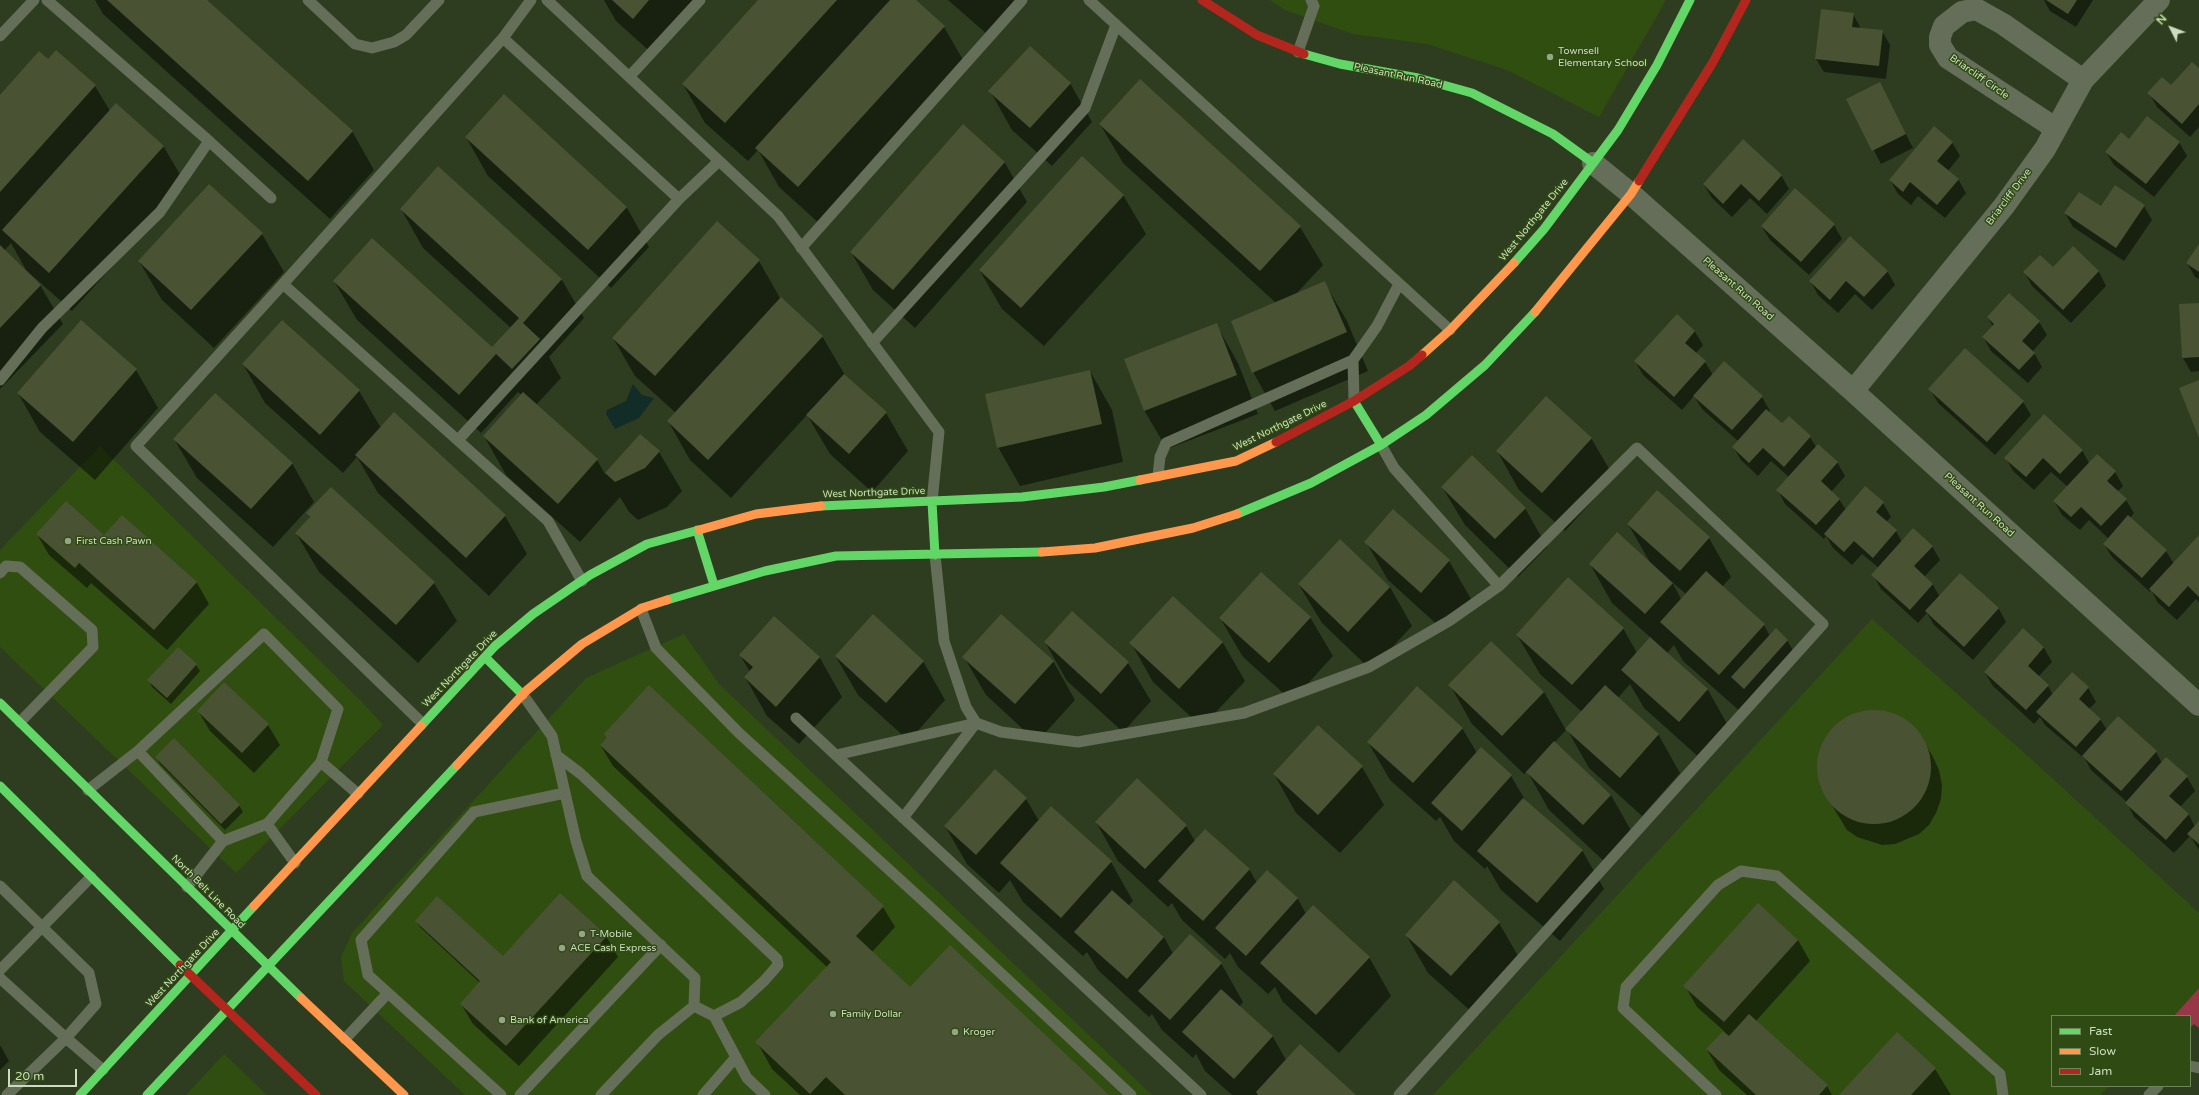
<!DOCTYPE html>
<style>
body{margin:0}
#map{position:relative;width:2199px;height:1095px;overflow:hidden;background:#2e3d1f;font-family:"Varela Round",sans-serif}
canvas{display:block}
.legend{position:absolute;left:2051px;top:1015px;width:140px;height:72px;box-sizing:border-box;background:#2f4a12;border:1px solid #6e8557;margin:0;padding:5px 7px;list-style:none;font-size:12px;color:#ccddbf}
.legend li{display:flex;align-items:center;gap:8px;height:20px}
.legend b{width:20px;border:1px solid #6e8557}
.north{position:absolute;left:2151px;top:8px;width:40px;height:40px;-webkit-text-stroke:3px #2f4a12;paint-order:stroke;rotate:312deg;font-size:11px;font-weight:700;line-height:16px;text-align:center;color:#ccddbf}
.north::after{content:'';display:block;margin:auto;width:14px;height:18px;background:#ccddbf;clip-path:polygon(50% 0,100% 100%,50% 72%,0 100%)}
.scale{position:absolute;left:8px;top:1069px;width:69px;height:18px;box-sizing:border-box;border:2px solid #ccddbf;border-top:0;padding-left:5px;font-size:12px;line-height:14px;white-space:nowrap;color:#ccddbf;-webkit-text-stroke:3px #2f4a12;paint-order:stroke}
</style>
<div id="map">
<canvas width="2199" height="1095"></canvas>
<ul class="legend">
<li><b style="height:5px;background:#63d668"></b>Fast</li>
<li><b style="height:5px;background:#ff974d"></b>Slow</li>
<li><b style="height:5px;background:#b3261e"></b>Jam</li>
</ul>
<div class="north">N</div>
<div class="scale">20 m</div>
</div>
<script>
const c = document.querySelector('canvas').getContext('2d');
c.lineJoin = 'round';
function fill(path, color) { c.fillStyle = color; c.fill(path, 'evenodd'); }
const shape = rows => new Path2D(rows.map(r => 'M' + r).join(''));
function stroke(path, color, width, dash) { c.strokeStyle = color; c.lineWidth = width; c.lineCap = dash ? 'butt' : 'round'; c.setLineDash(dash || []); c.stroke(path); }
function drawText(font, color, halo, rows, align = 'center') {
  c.font = font + ' "Varela Round",sans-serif'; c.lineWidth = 3; c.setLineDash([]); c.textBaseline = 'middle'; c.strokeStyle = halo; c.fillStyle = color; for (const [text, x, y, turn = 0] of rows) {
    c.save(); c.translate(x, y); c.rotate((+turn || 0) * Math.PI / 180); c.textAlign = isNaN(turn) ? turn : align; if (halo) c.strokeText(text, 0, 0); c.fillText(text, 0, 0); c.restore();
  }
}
const built = shape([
 [1270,0,1666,0,1599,117,1507,70,1427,44,1353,34,1285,10],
 [100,446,361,701,383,725,236,873,0,647,0,550],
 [1872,619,2029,757,2199,913,2199,988,2174,1016,2052,1016,2052,1086,2109,1086,2101,1095,1433,1095],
 [684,634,719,684,1152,1095,465,1095,344,981,341,957,352,933,586,678],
 [224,1054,267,1095,186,1095]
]);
const green = shape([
 [2199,988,2199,1028,2194,1024,2190,1028,2190,1016,2174,1016]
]);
const water = shape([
 [633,384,642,395,654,398,639,418,615,429,606,414,607,410,626,401]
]);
const shadow = shape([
 [95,0,205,0,352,131,374,170,330,219,103,14],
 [604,0,705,0,655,56,616,21],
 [759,0,915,0,944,27,966,65,821,225,779,187,758,150,748,161,705,123,683,84],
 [948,0,1019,0,988,35],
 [2044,0,2093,0,2076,27,2050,11],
 [1853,14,1861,29,1882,31,1890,45,1886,79,1824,72,1816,59],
 [48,60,95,86,110,111,117,104,164,147,186,185,72,311,26,270,11,243,4,251,40,285,63,324,0,389,0,96],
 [2199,70,2199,127,2190,137,2157,107,2149,93,2171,86],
 [1140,81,1300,227,1323,265,1296,294,1324,282,1347,321,1368,371,1275,411,1253,372,1276,303,1123,163,1100,124],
 [1070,83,1092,122,1052,166,1012,130,990,91],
 [1880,83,1913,148,1881,164,1847,99],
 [504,96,627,208,649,247,611,288,488,176,466,137],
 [963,126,1005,163,1027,202,915,328,873,290,851,252],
 [2129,140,2179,142,2187,156,2154,197,2114,165,2106,152],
 [1952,142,1960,156,1948,171,1958,179,1966,193,1945,218,1918,196,1911,205,1898,194,1890,180],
 [438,168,562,280,584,318,549,357,561,378,536,405,597,460,605,474,641,435,659,452,682,491,667,507,638,520,629,512,620,497,580,542,506,475,484,436,522,395,518,392,481,433,357,320,334,281,493,348,511,328,423,248,401,209],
 [1781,175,1789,189,1767,214,1750,198,1732,217,1712,198,1704,185],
 [1123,195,1146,234,1044,346,1002,309,980,271],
 [2144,206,2152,220,2124,261,2073,227,2065,213],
 [1834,225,1842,239,1809,275,1770,240,1762,227],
 [262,234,284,272,214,348,162,300,139,261],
 [2199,246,2199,279,2195,277,2187,263],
 [2073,248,2099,272,2106,286,2071,323,2032,286,2025,273,2053,269],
 [759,261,780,298,822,336,845,375,886,413,908,451,872,492,830,454,807,415,731,498,690,460,668,421,676,413,635,376,613,338],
 [1887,271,1895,285,1872,310,1855,294,1838,313,1818,295,1811,282],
 [2199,304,2199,371,2191,372,2183,358,2180,305],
 [1677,315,1695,332,1703,345,1696,353,1705,362,1713,375,1762,397,1770,411,1769,412,1782,424,1810,437,1816,447,1837,462,1845,476,1831,492,1839,499,1846,510,1883,503,1891,517,1886,522,1896,531,1902,542,1932,546,1940,560,1924,577,1933,585,1940,597,1960,574,1999,609,2006,622,1973,660,1934,625,1927,613,1918,623,1881,589,1873,575,1879,568,1862,554,1852,565,1833,548,1826,536,1824,539,1785,504,1778,490,1789,477,1771,461,1758,476,1741,460,1733,447,1738,441,1702,409,1694,396,1682,410,1643,375,1635,361],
 [1988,317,2039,322,2047,335,2033,351,2042,367,2028,383,1991,351,1983,337,1993,327],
 [282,321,359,391,381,428,505,516,527,554,489,596,378,493,357,457,343,473,265,403,243,364],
 [1216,324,1238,363,1258,414,1167,449,1144,410],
 [136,370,158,408,95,480,40,432,18,393],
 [1090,371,1112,410,1123,462,1020,486,998,447],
 [1930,389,2023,402,2031,415,1995,455,1938,403],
 [1591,438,1614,477,1565,531,1519,490,1497,451],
 [174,439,292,463,314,502,273,547,197,478],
 [2082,450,2089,463,2115,472,2123,486,2117,492,2126,500,2134,513,2130,518,2166,551,2174,564,2199,536,2199,602,2196,599,2177,620,2158,603,2151,590,2150,592,2112,557,2104,544,2109,539,2089,520,2080,530,2062,515,2054,501,2068,487,2051,472,2034,490,2013,471,2006,458],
 [1442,487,1525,508,1547,547,1518,577,1465,525],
 [1658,492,1709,538,1731,577,1722,587,1764,625,1770,636,1787,640,1795,654,1742,713,1683,661,1674,645,1667,653,1708,690,1730,729,1702,760,1644,708,1630,684,1618,698,1658,734,1680,773,1642,816,1589,768,1567,729,1554,743,1611,795,1633,834,1606,863,1549,810,1527,771,1524,774,1472,724,1450,685,1544,692,1566,730,1582,712,1540,674,1517,635,1623,628,1637,653,1651,638,1612,603,1590,564,1651,564,1628,524],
 [1672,582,1686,594,1681,599],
 [307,514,434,583,457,621,418,663,319,572,296,533,310,518],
 [122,516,197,583,209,604,167,650,91,583,87,588,49,555,37,534,104,536],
 [1366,542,1449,561,1471,599,1443,630,1388,580],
 [1299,585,1390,587,1412,626,1371,670,1322,623],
 [1173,597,1223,643,1245,681,1202,727,1153,682,1131,643],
 [774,617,820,658,842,697,799,744,767,716,745,677,750,672,740,655],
 [1310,617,1333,656,1292,701,1243,657,1220,618],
 [2023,630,2044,648,2052,662,2038,677,2048,686,2053,695,2072,673,2088,688,2096,702,2089,709,2100,719,2107,730,2156,752,2162,763,2187,777,2195,791,2180,807,2189,815,2195,827,2199,822,2199,850,2190,836,2174,853,2134,817,2127,802,2091,770,2085,759,2045,725,2040,717,2034,724,1993,686,1985,673],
 [1045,642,1128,663,1151,701,1123,732,1067,681],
 [836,657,923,661,945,700,909,741,858,695],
 [964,657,1053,661,1075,700,1037,742,986,695],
 [196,665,200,671,171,704,152,687,149,680],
 [198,711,268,725,280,745,254,773,210,731],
 [1871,711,1885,712,1899,716,1911,725,1921,736,1933,757,1939,770,1942,785,1941,799,1936,813,1929,825,1919,834,1895,844,1882,845,1857,837,1847,830,1820,786,1818,761,1821,748,1827,736,1835,726,1858,713],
 [1462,728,1477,753,1481,749,1511,776,1527,803,1582,850,1604,889,1560,941,1501,890,1487,866,1485,869,1454,841,1440,817,1436,821,1390,780,1368,742],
 [601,746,883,907,895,927,872,952,910,988,1107,1095,800,1095,772,1069,757,1042,827,967,613,766],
 [156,757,239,805,243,812,225,830,160,764],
 [1362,767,1384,805,1340,853,1296,813,1274,774],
 [995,770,1026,799,1039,821,1111,862,1133,901,1128,906,1164,937,1173,954,1221,963,1243,1002,1239,1007,1273,1037,1286,1060,1354,1095,1232,1095,1205,1071,1196,1054,1193,1058,1162,1030,1152,1014,1149,1017,1098,970,1087,952,1083,956,1023,902,1010,880,999,893,967,864,945,826],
 [1137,779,1186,826,1195,841,1249,869,1257,883,1267,871,1298,899,1306,914,1369,957,1391,996,1339,1053,1283,1002,1275,987,1268,994,1238,967,1230,953,1225,959,1182,920,1172,903,1168,907,1118,861,1096,822],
 [416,921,503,958,606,936,618,957,519,1066,473,1024,461,1004,480,983,420,927],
 [1499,923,1521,961,1474,1014,1428,973,1406,935],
 [1798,940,1810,961,1756,1021,1827,1086,1832,1095,1747,1095,1719,1070,1707,1050,1724,1031,1697,1007,1685,986],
 [0,1045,9,1061,0,1070],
 [1935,1069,1951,1095,1840,1095]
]);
const building = shape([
 [107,0,207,0,353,131,308,181],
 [612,0,649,0,633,19],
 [758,0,837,0,725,123,682,84],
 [890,0,916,0,945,26,798,187,755,148],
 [2046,0,2077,0,2068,14],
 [1821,9,1854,13,1852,27,1883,30,1879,66,1815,59],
 [1030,46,1071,83,1030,128,988,91],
 [56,50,96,85,0,192,0,95,39,51,48,59],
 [2192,62,2199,68,2199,104,2182,124,2147,93,2162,77,2171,85],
 [1140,79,1301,226,1260,271,1099,124],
 [1880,82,1906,134,1872,151,1846,99],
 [504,94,627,207,588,250,465,137],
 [116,103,164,146,49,273,2,230],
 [2147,116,2180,142,2146,184,2105,152,2121,132,2129,139],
 [963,124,1005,162,893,290,850,252],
 [1934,126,1953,142,1937,161,1959,179,1937,205,1910,182,1903,192,1889,180],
 [1743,139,1782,175,1759,201,1741,184,1723,204,1703,184],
 [1082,156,1124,195,1021,308,979,270],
 [438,166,562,279,523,323,540,339,512,369,496,354,459,395,333,281,372,238,492,347,519,318,400,209],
 [209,184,263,233,191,310,138,261],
 [2115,185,2145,205,2116,248,2064,213,2079,192,2101,206],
 [1795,188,1835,224,1801,262,1761,226],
 [717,221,760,260,655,376,612,338],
 [1850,236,1888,271,1864,297,1846,281,1830,300,1809,281],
 [2199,244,2199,272,2186,263],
 [0,245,41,285,0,328],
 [2073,246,2099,271,2063,310,2023,272,2040,255,2053,267],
 [1325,281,1347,332,1252,373,1231,321],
 [2009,293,2040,321,2022,341,2035,353,2019,370,1982,337,1994,324,1987,317],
 [781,297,823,336,708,460,667,421],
 [2199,303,2199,357,2182,358,2179,304],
 [1677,314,1695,331,1685,343,1706,361,1674,397,1634,361],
 [81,320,137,369,73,442,17,393],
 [282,320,360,390,320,435,242,364],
 [1217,323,1237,375,1144,411,1124,359],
 [1965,348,2024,401,1987,442,1928,389],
 [1724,361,1763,396,1732,430,1693,396],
 [1090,370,1102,424,997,448,985,394],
 [844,374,887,412,849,454,806,415],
 [2199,380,2199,438,2179,388],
 [523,392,598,459,558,504,483,436],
 [215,393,293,463,251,509,173,439],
 [1546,396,1592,438,1542,493,1496,451],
 [1766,409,1782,423,1789,416,1811,436,1784,467,1763,448,1749,463,1732,447],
 [394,412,506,515,466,558,355,455],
 [2044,414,2083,450,2060,474,2043,458,2026,477,2004,458],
 [640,434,660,451,645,468,615,482,605,473],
 [1818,444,1838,462,1821,481,1840,499,1816,525,1776,490],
 [2097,454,2116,471,2107,481,2127,499,2101,526,2081,507,2071,517,2053,501],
 [1472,455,1526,508,1495,539,1441,487],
 [1865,486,1884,502,1876,512,1897,530,1873,558,1854,541,1844,552,1824,534],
 [331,487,435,582,396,625,295,533,310,517,306,513],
 [1657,490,1710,537,1680,571,1627,524],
 [66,501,104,535,122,515,197,582,154,630,79,563,75,568,36,534],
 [1393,509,1450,560,1421,593,1364,542],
 [2128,515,2167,550,2142,578,2103,544],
 [1913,528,1933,546,1914,566,1933,584,1910,610,1871,575],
 [1617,532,1673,583,1645,614,1589,564],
 [2199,535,2199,597,2188,586,2169,607,2149,589],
 [1340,539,1390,587,1348,632,1298,584],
 [1706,571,1765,624,1719,675,1660,622],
 [1261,572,1311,617,1269,663,1219,618],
 [1960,573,1999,608,1964,647,1925,611],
 [1568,577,1624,628,1572,685,1516,635],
 [1173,596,1223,642,1179,689,1129,643],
 [1072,611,1129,662,1101,694,1044,642],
 [873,614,924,661,886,703,835,656],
 [1001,614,1054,661,1015,704,962,657],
 [774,616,820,657,776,707,744,677,753,667,739,655],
 [1776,628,1788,640,1744,689,1731,677],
 [2023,628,2044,647,2028,666,2049,685,2026,710,1984,672],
 [1650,637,1708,689,1679,722,1621,670],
 [1491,641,1544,692,1502,736,1448,685],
 [178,647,197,664,167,698,147,680],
 [2072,672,2089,687,2079,699,2101,719,2076,747,2036,712],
 [224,682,269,724,242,753,197,711],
 [649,685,884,906,856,936,910,987,950,945,1109,1095,845,1095,826,1077,810,1094,755,1042,831,962,600,745,607,738,604,734],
 [1605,685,1659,734,1620,778,1565,729],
 [1417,686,1463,728,1413,783,1367,742],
 '1817 767a57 57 0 1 1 114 0a57 57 0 1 1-114 0Z',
 [2118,716,2157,751,2121,791,2082,756],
 [1318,725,1363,766,1318,815,1273,774],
 [174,738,240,805,221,824,155,757],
 [1554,741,1611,795,1583,825,1526,772],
 [1481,747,1512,775,1462,831,1431,803],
 [2166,757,2188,776,2169,796,2189,814,2166,840,2125,803],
 [995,769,1027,798,976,855,944,826],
 [1137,778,1187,825,1145,869,1095,822],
 [1523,798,1583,850,1537,903,1477,851],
 [1051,806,1112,861,1061,918,1000,863],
 [2199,821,2199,844,2187,834],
 [1205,829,1250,869,1203,921,1158,881],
 [1267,870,1298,898,1246,956,1215,928],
 [1454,880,1500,922,1451,976,1405,935],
 [1112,890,1164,937,1127,979,1074,932],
 [560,893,607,936,506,1046,460,1004,480,981,415,921,437,896,503,956],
 [1758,903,1798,940,1724,1022,1683,986],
 [1313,905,1370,957,1316,1015,1260,963],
 [1190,934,1222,963,1170,1020,1138,991],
 [1221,989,1273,1036,1234,1079,1182,1032],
 [1749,1014,1828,1085,1819,1095,1756,1095,1706,1049,1723,1031,1729,1036],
 [1897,1032,1936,1068,1911,1095,1839,1095],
 [1300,1044,1356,1095,1258,1095,1256,1092]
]);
const lane = shape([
 [47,0,209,141,271,198],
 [308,0,355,44,372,48,394,42,406,35,439,0],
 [531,0,503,38,283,284,548,521,582,581],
 [547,0,778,216,939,432,932,502],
 [1089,0,1450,330],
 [0,36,34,0],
 [1298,52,1314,6,1311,0],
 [629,77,700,0],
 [679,199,719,161],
 [801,248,1022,0],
 [283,284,136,446,422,723],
 [872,343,1085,108,1116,25],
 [1353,360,1354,401],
 [0,380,42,328,160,212,209,141],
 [458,440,679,199,503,38],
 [1381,445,1394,468,1499,586],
 [1158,476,1160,457,1166,443,1353,360,1377,326,1399,284],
 [935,555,944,641,966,707,976,723],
 [0,573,6,566,20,567,92,630,93,647,20,722],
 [641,609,656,648,739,733,930,907,1131,1095],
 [523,695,552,736,576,841,587,876,695,978,694,1006],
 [796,718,1201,1095],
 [138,751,223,841],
 [556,755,581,774,777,959,778,965,764,981,741,1002,714,1016],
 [836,755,976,723,1001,732,1078,742,1244,713,1369,667,1449,621,1499,586,1637,448,1823,624,1399,1095],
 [88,790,138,751,264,634,338,709,321,762,358,794],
 [903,818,976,723],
 [267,824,321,762],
 [0,886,89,973,96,1004,66,1038,0,978],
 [187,887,223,841,267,824,295,863],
 [0,970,91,877],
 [388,993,368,975,361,940,474,812,565,793],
 [345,1039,388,993,501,1095],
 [2190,1066,2199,1068],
 [7,1095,66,1038,103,1070],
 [520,1095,661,945],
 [601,1095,658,1035,694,1006,714,1016,747,1078,765,1095],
 [703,1095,736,1057],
 [1716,1095,1623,1008,1626,987,1718,885,1741,871,1777,876,2000,1074,2003,1095],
 [2149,1095,2158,1086]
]);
const street = shape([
 [2055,128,1948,58,1940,45,1940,37,1944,26,1962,12,1976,9,2003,24,2083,80],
 [1593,163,1631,194,1853,391,2199,705],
 [1853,391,2004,206,2045,149,2083,80,2159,0]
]);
const fast = shape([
 [1304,54,1340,64,1418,78,1472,93,1553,134,1593,163],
 [1514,263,1544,229,1618,130,1657,65,1690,0],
 [1354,401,1381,445],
 [932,502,935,555],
 [821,506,1022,497,1104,487,1140,480],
 [1237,514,1311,483,1381,445,1426,415,1485,365,1535,312],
 [697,530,714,585],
 [667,600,765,571,836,556,1042,552],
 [485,657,523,695],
 [0,703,301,998],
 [421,726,495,646,533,614,590,575,647,544,699,530],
 [0,786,180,965],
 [80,1095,254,906],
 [147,1095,457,765]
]);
const slow = shape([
 [1535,312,1631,194,1639,181],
 [1422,355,1450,330,1514,263],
 [1140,480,1236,461,1276,442],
 [699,530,756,514,821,506],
 [1042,552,1095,548,1193,528,1237,514],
 [457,765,526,691,582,644,642,608,667,600],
 [254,906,421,726],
 [301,998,404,1095]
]);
const jam = shape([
 [1202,0,1257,35,1304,54],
 [1639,181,1713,62,1746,0],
 [1276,442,1354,401,1409,366,1422,355],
 [180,965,316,1095]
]);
const markers = [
 [1550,57,4,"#95a587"],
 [68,541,4,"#95a587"],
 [582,934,4,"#95a587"],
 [562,948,4,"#95a587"],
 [833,1014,4,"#95a587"],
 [502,1020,4,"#95a587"],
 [955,1032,4,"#95a587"]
];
const poiNames = [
 ["Townsell",1558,51],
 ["Elementary School",1558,63],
 ["First Cash Pawn",76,541],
 ["T-Mobile",590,934],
 ["ACE Cash Express",570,948],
 ["Family Dollar",841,1014],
 ["Bank of America",510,1020],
 ["Kroger",963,1032]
];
const streetNames = [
 ["Pleasant Run Road",1398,76,12],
 ["Briarcliff Circle",1979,77,35],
 ["Briarcliff Drive",2009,197,-53],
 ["West Northgate Drive",1534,220,-51],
 ["Pleasant Run Road",1738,289,41],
 ["West Northgate Drive",1280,426,-26],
 ["West Northgate Drive",874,493,-2],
 ["Pleasant Run Road",1979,505,42],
 ["West Northgate Drive",460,669,-46],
 ["North Belt Line Road",208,892,45],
 ["West Northgate Drive",183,968,-47]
];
fill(built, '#314e11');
fill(green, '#983748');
fill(water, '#122c28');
fill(shadow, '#0007');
fill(building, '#4a5234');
stroke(lane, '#646e59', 11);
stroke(street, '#646e59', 22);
stroke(fast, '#63d668', 9);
stroke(slow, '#ff974d', 9);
stroke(jam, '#b3261e', 9);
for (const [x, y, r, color] of markers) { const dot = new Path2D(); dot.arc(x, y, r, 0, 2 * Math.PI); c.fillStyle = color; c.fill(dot); stroke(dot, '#2f4a12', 1.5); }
drawText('10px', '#ccddbf', '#2f4a12', poiNames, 'left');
drawText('10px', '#ccddbf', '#2f4a12', streetNames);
</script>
